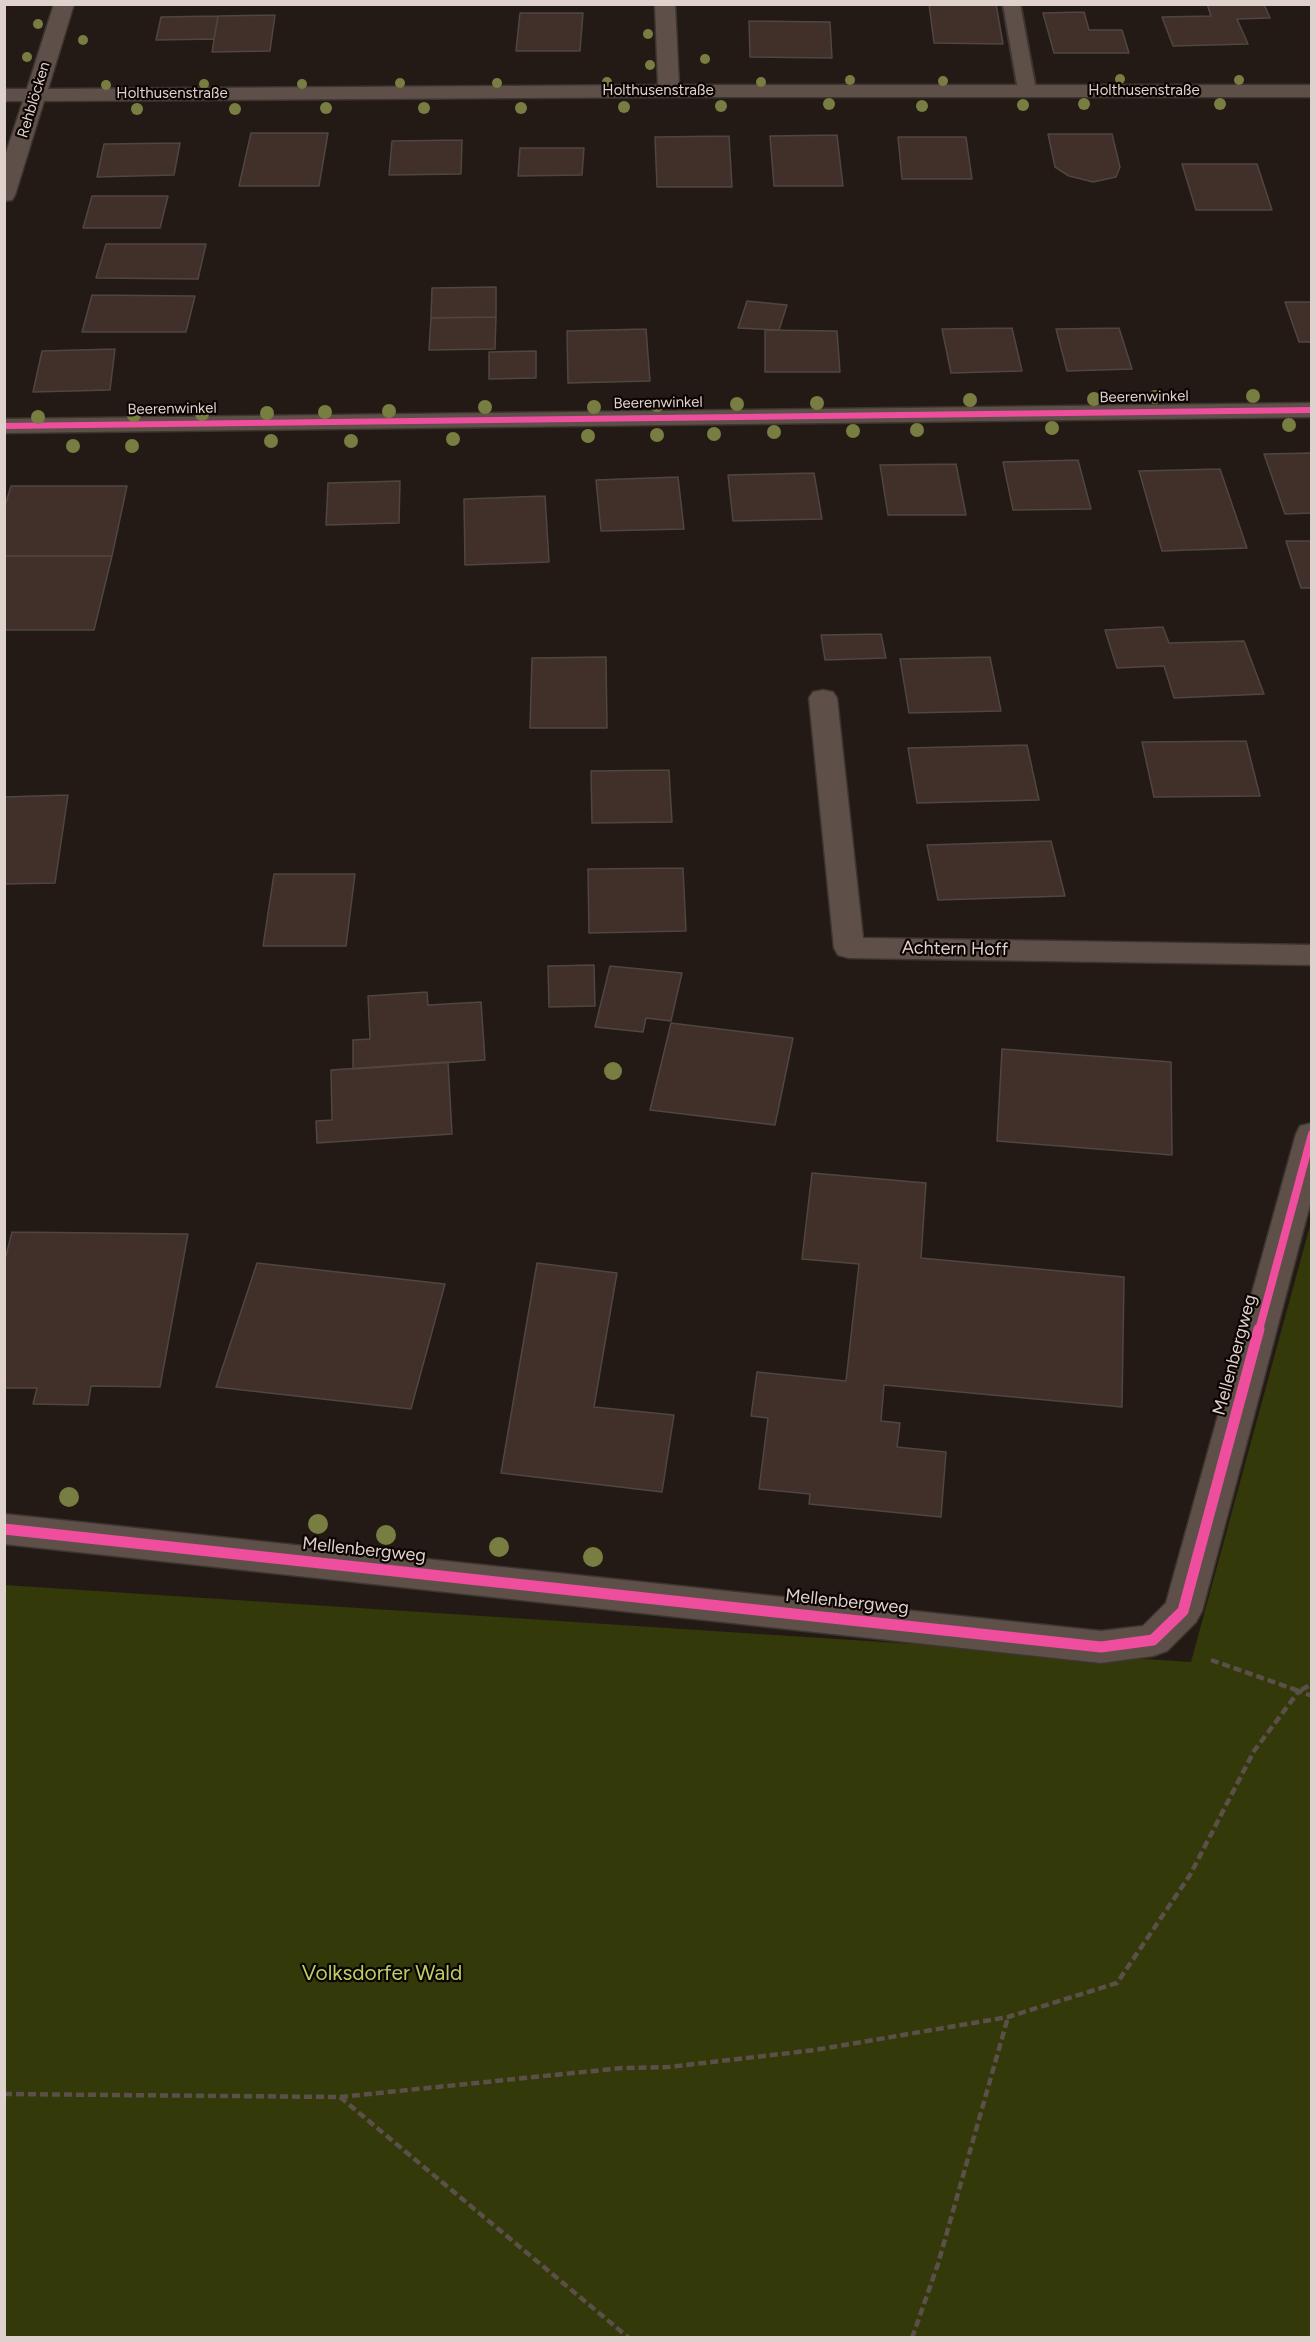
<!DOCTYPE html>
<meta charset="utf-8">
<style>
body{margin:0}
#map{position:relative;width:1316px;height:2342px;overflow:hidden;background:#241a15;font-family:Figtree,sans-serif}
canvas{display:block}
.frame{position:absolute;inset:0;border:6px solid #dfd2cc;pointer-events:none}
</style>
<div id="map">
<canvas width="1316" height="2342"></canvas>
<div class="frame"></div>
</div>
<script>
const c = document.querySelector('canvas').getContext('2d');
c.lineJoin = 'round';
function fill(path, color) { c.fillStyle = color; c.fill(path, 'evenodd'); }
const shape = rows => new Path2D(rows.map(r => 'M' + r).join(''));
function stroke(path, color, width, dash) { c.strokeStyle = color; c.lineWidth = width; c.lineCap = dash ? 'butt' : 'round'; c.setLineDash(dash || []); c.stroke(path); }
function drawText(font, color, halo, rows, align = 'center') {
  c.font = font + ' Figtree,sans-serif'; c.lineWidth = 4.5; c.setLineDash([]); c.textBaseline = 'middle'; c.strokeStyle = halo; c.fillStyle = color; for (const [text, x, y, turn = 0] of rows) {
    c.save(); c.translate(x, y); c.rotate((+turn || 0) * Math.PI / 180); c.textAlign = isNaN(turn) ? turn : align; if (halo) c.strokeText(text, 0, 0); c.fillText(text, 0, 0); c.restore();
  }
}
const green = shape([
 [1311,1222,1311,2337,5,2337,4,1585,1191,1662]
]);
const building = shape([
 [929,4,996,4,1003,44,934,43,929,4],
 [1207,4,1264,4,1270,18,1237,19,1248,44,1173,46,1162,17,1211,16,1207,4],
 [1084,12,1089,30,1122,30,1129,53,1054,53,1043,13,1084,12],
 [520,13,583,13,580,51,516,51,520,13],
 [275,15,270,51,212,52,218,16,275,15],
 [218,16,214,39,156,40,161,17,218,16],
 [749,21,830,22,832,58,750,57,749,21],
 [251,133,328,133,319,186,239,186,251,133],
 [1048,134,1112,134,1120,167,1116,177,1093,182,1069,176,1055,167,1048,134],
 [837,135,843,186,774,186,770,136,837,135],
 [729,136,732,187,657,187,655,137,729,136],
 [898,137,966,137,972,179,902,179,898,137],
 [462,140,461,174,389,175,392,141,462,140],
 [180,143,174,175,97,177,104,144,180,143],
 [520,148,584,148,582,175,518,176,520,148],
 [1182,164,1257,164,1272,210,1196,210,1182,164],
 [92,196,168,196,160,228,83,228,92,196],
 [106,244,206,244,198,279,96,278,106,244],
 [496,287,496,317,431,318,432,288,496,287],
 [92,295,195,296,186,332,82,332,92,295],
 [747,301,787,305,779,330,738,328,747,301],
 [1285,302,1312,302,1312,342,1299,342,1285,302],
 [496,317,495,349,429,350,431,318,496,317],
 [1012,328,1022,371,951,373,942,329,1012,328],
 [1119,328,1132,369,1067,371,1056,329,1119,328],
 [646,329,650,381,568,383,567,331,646,329],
 [765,330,837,331,840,372,765,372,765,330],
 [115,349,110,390,33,392,42,351,115,349],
 [536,351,536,378,489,379,489,352,536,351],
 [1312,453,1312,513,1285,514,1264,454,1312,453],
 [1078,460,1091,509,1013,510,1003,462,1078,460],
 [956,464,966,515,888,515,880,465,956,464],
 [1220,469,1247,548,1162,551,1139,471,1220,469],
 [814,473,822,519,733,521,728,475,814,473],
 [678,477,684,529,601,531,596,480,678,477],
 [400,481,399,523,326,525,328,483,400,481],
 [11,486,127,486,112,556,4,556,4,509,11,486],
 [545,496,549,562,465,565,464,499,545,496],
 [1286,541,1312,541,1312,588,1301,588,1286,541],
 [4,556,112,556,94,630,4,630,4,556],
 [1163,627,1169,643,1244,641,1264,694,1174,698,1164,666,1117,668,1105,630,1163,627],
 [881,634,886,658,825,660,821,635,881,634],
 [606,657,607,728,530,728,532,658,606,657],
 [990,657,1001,711,909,713,900,659,990,657],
 [1246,741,1260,796,1154,797,1142,742,1246,741],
 [1027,745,1039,800,917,803,908,748,1027,745],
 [669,770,672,822,592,823,591,771,669,770],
 [68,795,55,883,4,884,4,797,68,795],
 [1051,841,1065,896,938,900,927,845,1051,841],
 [683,868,686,931,589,933,588,869,683,868],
 [274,874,355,874,346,946,263,946,274,874],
 [594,965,595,1006,549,1007,548,966,594,965],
 [610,966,682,973,671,1021,646,1018,643,1032,595,1027,610,966],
 [427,992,428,1005,481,1002,485,1060,353,1069,353,1040,370,1039,368,996,427,992],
 [671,1023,793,1038,775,1125,650,1110,671,1023],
 [1002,1049,1171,1062,1172,1155,997,1141,1002,1049],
 [448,1062,452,1134,317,1143,316,1121,332,1120,331,1070,448,1062],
 [812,1173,926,1183,921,1258,1124,1277,1122,1407,884,1385,881,1421,900,1423,897,1447,946,1452,941,1517,809,1504,810,1494,759,1489,768,1418,751,1416,757,1372,846,1381,859,1264,802,1259,812,1173],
 [12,1232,188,1234,160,1387,91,1386,88,1405,33,1404,37,1388,4,1388,4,1263,12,1232],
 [257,1263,445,1284,411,1409,216,1387,257,1263],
 [537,1263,617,1273,594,1407,674,1415,662,1492,501,1473,537,1263]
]);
const path = shape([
 [1211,1660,1299,1691,1312,1684],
 [4,2094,340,2097,622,2068,669,2067,815,2050,1008,2017,1117,1983,1190,1875,1254,1751,1299,1691,1312,1696],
 [340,2097,629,2338],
 [912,2338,938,2264,1008,2017]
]);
const service = shape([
 [1003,4,1020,4,1036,90,1033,94,1027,95,1021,94,1018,90,1003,4]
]);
const minor = shape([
 [54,4,74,4,48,89,658,85,655,4,675,4,679,85,1312,85,1312,97,669,97,44,101,15,195,12,200,4,201,4,159,23,101,4,101,4,89,27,89,54,4],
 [1312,403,1312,417,4,433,4,419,1312,403],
 [823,690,833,692,837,698,863,938,1312,945,1312,965,849,958,838,955,834,948,809,698,813,692,823,690],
 [1312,1123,1312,1197,1202,1611,1196,1622,1167,1651,1153,1656,1101,1663,4,1544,4,1514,1101,1631,1143,1626,1166,1603,1296,1134,1300,1126,1312,1123]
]);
const cyclewayFar2 = shape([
 [4,426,1312,410]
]);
const cyclewayFar1 = shape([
 [1259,1330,1312,1134]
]);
const cycleway = shape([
 [4,1529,1101,1647,1153,1640,1183,1611,1259,1329]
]);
const trees = [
 [38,24,5],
 [648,34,5],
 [83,40,5],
 [27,57,5],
 [705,59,5],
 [650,65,5],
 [1120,79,5],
 [850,80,5],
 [1239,80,5],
 [943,81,5],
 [607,82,5],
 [761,82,5],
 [400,83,5],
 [497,83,5],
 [204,84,5],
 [302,84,5],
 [106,85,5],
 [829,104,6],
 [1084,104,6],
 [1220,104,6],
 [1023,105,6],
 [721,106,6],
 [922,106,6],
 [624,107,6],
 [326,108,6],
 [424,108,6],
 [521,108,6],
 [137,109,6],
 [235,109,6],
 [1253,396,7],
 [1155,397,7],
 [1094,399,7],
 [970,400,7],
 [817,403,7],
 [737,404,7],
 [657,405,7],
 [485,407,7],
 [594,407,7],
 [389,411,7],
 [325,412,7],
 [267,413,7],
 [202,414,7],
 [134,415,7],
 [38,417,7],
 [1289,425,7],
 [1052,428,7],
 [917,430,7],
 [853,431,7],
 [774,432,7],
 [714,434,7],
 [657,435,7],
 [588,436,7],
 [453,439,7],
 [271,441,7],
 [351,441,7],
 [73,446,7],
 [132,446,7],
 [613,1071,9],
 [69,1497,10],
 [318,1524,10],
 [386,1535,10],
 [499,1547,10],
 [593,1557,10]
];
const farStreetnames = [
 ["Holthusenstraße",658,91],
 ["Holthusenstraße",1144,91],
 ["Holthusenstraße",172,94],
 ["Rehblöcken",34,100,-73],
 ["Beerenwinkel",1144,397,-1],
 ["Beerenwinkel",658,403,-1],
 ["Beerenwinkel",172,409,-1]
];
const streetNames = [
 ["Achtern Hoff",955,949,1],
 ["Mellenbergweg",1235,1355,-75],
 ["Mellenbergweg",364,1550,6],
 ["Mellenbergweg",847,1602,6]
];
const nearParknames = [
 ["Volksdorfer Wald",382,1974]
];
fill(green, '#34390a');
fill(building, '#41302a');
stroke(building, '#4f4642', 1.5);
stroke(service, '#3c3530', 4);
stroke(minor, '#3c3530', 3);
stroke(path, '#5b4f49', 4.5, [8, 4]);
fill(service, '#5e5049');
fill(minor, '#5e5049');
stroke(cyclewayFar2, '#ef4d9e', 6);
stroke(cyclewayFar1, '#ef4d9e', 8);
stroke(cycleway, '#ef4d9e', 11);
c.fillStyle = '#787d41';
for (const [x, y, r] of trees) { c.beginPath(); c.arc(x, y, r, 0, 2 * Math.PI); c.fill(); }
drawText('15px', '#dfd2cc', '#0d0503', farStreetnames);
drawText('18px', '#dfd2cc', '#0d0503', streetNames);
drawText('21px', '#bdce65', '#0d0503', nearParknames);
</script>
